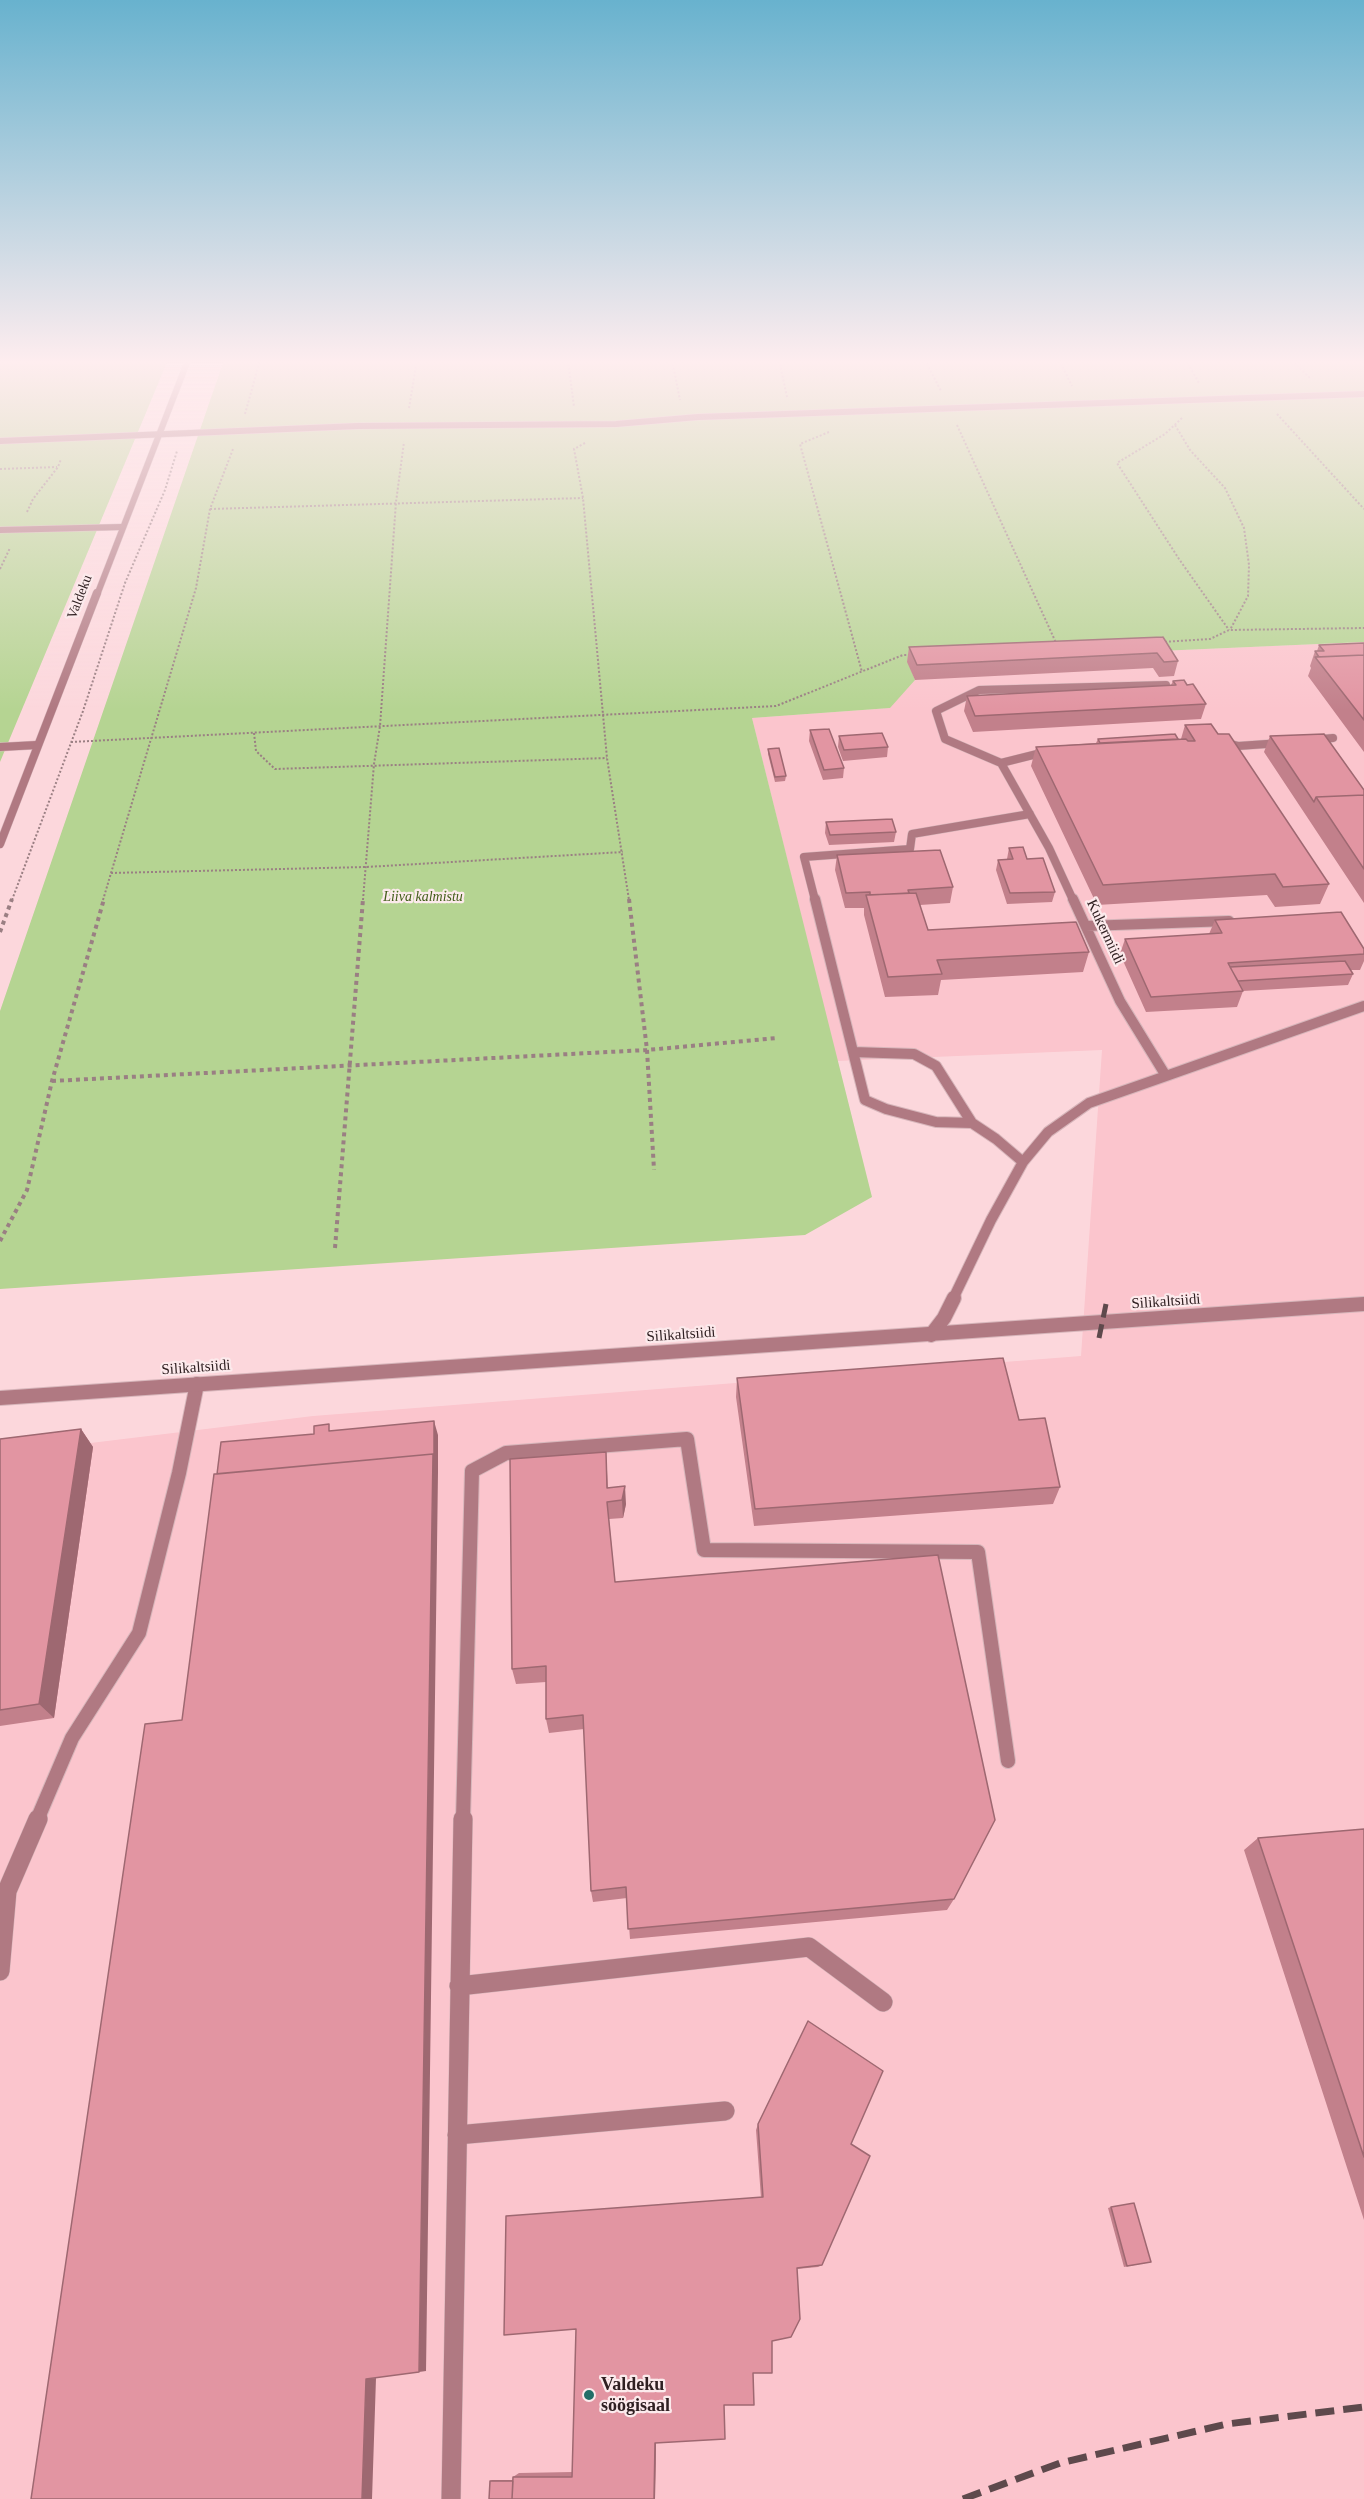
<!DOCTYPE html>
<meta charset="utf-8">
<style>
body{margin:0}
canvas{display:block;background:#fcd7dc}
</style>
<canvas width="1364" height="2499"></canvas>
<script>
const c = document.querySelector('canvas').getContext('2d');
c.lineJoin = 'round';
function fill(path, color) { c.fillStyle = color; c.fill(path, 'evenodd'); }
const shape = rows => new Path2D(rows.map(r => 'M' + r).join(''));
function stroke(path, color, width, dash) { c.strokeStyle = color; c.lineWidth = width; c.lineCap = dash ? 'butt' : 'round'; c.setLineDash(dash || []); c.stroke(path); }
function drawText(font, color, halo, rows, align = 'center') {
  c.font = font + ' "Times New Roman",serif'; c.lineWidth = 4.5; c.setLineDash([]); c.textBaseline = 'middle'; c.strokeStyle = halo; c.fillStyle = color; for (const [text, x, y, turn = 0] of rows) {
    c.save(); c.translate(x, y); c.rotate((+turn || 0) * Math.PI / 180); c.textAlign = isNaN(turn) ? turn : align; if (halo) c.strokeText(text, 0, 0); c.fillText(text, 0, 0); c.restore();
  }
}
const built = shape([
 [1364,642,1364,2499,0,2499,0,1454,313,1416,1081,1356,1102,1050,837,1061,752,718,890,708,907,662]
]);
const green = shape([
 [0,360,168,360,0,762],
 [224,360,1364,360,1364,642,908,662,915,680,890,708,752,718,872,1197,805,1235,0,1289,0,1011]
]);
const pathFar1 = shape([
 [568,360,574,407],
 [672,360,680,400],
 [779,360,787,397],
 [925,360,941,391],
 [1059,360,1072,386],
 [1186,360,1199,383],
 [1291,360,1310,378],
 [409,408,417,360],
 [245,414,260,360],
 [1277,414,1364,509],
 [1182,418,1165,434,1117,463,1179,559,1229,630],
 [957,425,1057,645],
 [1175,425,1190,450,1225,488,1244,528,1249,565,1248,596,1230,630],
 [829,432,800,444,862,672],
 [585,443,574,449,583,498,607,758,629,900],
 [0,469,57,467],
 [210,509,583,498],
 [27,512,33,499,58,467,61,459],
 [0,569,10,548],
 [1161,642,1210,639,1229,630,1364,628],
 [254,733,256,751,275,769,607,758],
 [71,742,776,706,903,655,911,655],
 [111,873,366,867,623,852],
 [12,900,83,711,125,583,165,490,177,451],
 [103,900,196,588,210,509,233,449],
 [363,900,374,764,380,726,396,502,404,442]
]);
const path = shape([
 [629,899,647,1050,654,1170],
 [0,932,12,899],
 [52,1081,647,1050,777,1038],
 [0,1241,27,1190,52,1081,104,899],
 [335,1248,363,899]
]);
const serviceFar4 = shape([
 [0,441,358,426,616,424,698,417,1364,394],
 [0,530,122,527]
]);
const serviceFar3 = shape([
 [1311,740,1333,738],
 [1221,742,1238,746,1281,743],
 [0,747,37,745],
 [1001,763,1049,751],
 [815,900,804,857,910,849,912,834,1030,814],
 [1073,900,1049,848,1001,763,945,739,936,711,979,690,1166,685]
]);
const serviceFar2 = shape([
 [815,899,865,1100,886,1109,936,1122,972,1123],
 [1086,926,1229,921],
 [853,1052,914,1054,936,1066,972,1123,996,1139,1023,1162],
 [1166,1076,1364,1006],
 [953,1299,991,1220,1023,1162,1048,1132,1089,1103,1166,1076,1120,1001,1073,899]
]);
const serviceFar1 = shape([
 [931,1335,944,1318,954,1298],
 [37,1820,72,1738,139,1633,179,1473,197,1384],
 [463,1820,472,1471,506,1453,687,1439,704,1550,978,1552,1008,1761]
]);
const service = shape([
 [0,1971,7,1891,38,1819],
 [459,1986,809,1947,883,2002],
 [457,2135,725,2111],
 [451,2499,463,1819]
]);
const minor = shape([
 [0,1398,1364,1304]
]);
const tertiaryFar1 = shape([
 [97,595,188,360]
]);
const tertiary = shape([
 [0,844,97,593]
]);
const railFar1 = shape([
 [1099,1338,1106,1304]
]);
const rail = shape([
 [963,2499,1060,2463,1227,2424,1364,2407]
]);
const wall = shape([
 [1163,637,1178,661,1174,676,1159,677,1153,668,915,680,907,662,909,647],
 [1364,643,1364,752,1308,676,1311,668,1310,666,1315,651,1317,651,1319,645],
 [1173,681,1187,685,1206,704,1201,719,973,732,964,711,967,696,1171,685],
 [1185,725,1218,734,1329,884,1320,904,1275,907,1267,895,1097,905,1031,766,1036,747,1096,743,1098,739,1181,739],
 [810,730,844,768,843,778,823,780,809,741],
 [839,736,888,747,887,757,843,761,838,747],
 [1270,736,1364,790,1364,903,1264,752],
 [768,749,786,776,785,781,775,782,768,754],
 [826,822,896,832,894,842,829,845,825,833],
 [1009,848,1027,859,1055,892,1052,902,1007,904,996,870,998,860,1007,859],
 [837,855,953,887,950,903,920,905,928,930,1089,952,1083,972,941,980,938,995,885,997,864,915,864,908,845,908,835,870],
 [1215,920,1364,954,1364,961,1360,970,1350,970,1353,974,1348,985,1243,991,1237,1007,1146,1012,1120,954,1125,939,1209,934],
 [737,1378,1019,1420,1060,1487,1053,1504,754,1526,736,1397],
 [81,1429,93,1447,54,1718,0,1726,0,1439],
 [607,1470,608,1488,626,1504,623,1518,609,1519,615,1582,954,1899,947,1910,630,1939,627,1898,593,1902,591,1891,584,1729,549,1733,546,1719,546,1682,516,1684,512,1669],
 [1364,1829,1364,2220,1244,1850,1258,1838],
 [758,2124,851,2144,822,2265,818,2267,797,2269,772,2341,753,2373,724,2405,656,2443,655,2499,490,2481,492,2480,513,2480,513,2477,519,2473,572,2472,761,2198,756,2130],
 [1111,2207,1151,2262,1124,2267,1108,2208]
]);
const shadedWall = shape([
 [434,1421,438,1435,438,1472,426,2371,419,2372,433,1454],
 [81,1429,93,1447,54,1718,39,1704],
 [625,1486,626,1504,623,1518,622,1500],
 [376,2378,372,2499,362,2499,366,2379],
 [656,2440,655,2499,654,2499,655,2443]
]);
const building = shape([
 [1163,637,1178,661,1164,662,1157,653,917,665,909,647,1163,637],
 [1364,643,1364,655,1319,657,1315,651,1324,651,1319,645,1364,643],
 [1364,655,1364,720,1315,657,1364,655],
 [1184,680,1187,685,1193,684,1206,704,975,716,967,696,1176,685,1173,681,1184,680],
 [1211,724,1218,734,1229,734,1329,884,1283,887,1275,874,1103,885,1036,747,1186,739,1188,741,1195,741,1185,725,1211,724],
 [829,729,844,768,824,770,810,730,829,729],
 [882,733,888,747,844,750,839,736,882,733],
 [1175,734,1178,739,1100,743,1098,739,1175,734],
 [1324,734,1364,790,1364,795,1316,797,1314,802,1270,736,1324,734],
 [779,748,786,776,775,777,768,749,779,748],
 [1364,795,1364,869,1316,797,1364,795],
 [892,819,896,832,830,835,826,822,892,819],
 [1023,847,1027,859,1043,858,1055,892,1010,893,998,860,1013,859,1009,848,1023,847],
 [940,850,953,887,908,890,909,893,870,895,870,892,846,893,837,855,940,850],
 [916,893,928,930,1076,922,1089,952,937,960,942,974,888,977,866,895,916,893],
 [1341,912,1364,949,1364,954,1228,963,1243,991,1151,997,1125,939,1222,933,1215,920,1341,912],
 [1345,961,1353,974,1238,981,1230,967,1345,961],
 [1003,1358,1019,1420,1045,1418,1060,1487,755,1509,737,1378,1003,1358],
 [434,1421,434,1459,433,1459,433,1454,217,1474,221,1442,314,1434,314,1426,329,1424,329,1431,434,1421],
 [81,1429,39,1704,0,1710,0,1439,81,1429],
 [606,1452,607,1488,625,1486,622,1500,607,1502,615,1582,938,1555,995,1820,954,1899,628,1929,626,1887,591,1891,583,1715,546,1719,546,1666,512,1669,510,1459,606,1452],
 [433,1454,419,2372,366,2379,362,2499,31,2499,145,1724,182,1720,214,1474,433,1454],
 [1364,1829,1364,2157,1258,1838,1364,1829],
 [808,2021,883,2071,851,2144,870,2156,822,2265,797,2268,800,2319,791,2337,772,2341,772,2373,753,2373,754,2405,724,2405,725,2439,655,2443,654,2499,512,2499,513,2477,572,2477,576,2329,504,2335,506,2216,763,2197,758,2124,808,2021],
 [1134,2203,1151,2262,1127,2266,1111,2207,1134,2203],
 [490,2481,513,2481,512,2499,489,2499,490,2481]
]);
const markers = [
 [589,2395,6,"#236e68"]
];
const farStreetnames = [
 ["Valdeku",80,597,-69]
];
const farParknames = [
 ["Liiva kalmistu",423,897]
];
const streetNames = [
 ["Kukermiidi",1105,932,65],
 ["Silikaltsiidi",1166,1302,-4],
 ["Silikaltsiidi",681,1335,-4],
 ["Silikaltsiidi",196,1368,-4]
];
const nearPoinames = [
 ["Valdeku",601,2385],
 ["söögisaal",601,2406]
];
fill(built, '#fbc5cd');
fill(green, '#b5d492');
stroke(serviceFar4, '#d7b6bb', 7);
stroke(serviceFar3, '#d7b6bb', 9);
stroke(serviceFar2, '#d7b6bb', 12);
stroke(serviceFar1, '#d7b6bb', 16);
stroke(service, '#d7b6bb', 20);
stroke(minor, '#d7b6bb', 16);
stroke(tertiaryFar1, '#d7b6bb', 7);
stroke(tertiary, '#d7b6bb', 9);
stroke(pathFar1, '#9a7f83', 2, [2, 2]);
stroke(path, '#9a7f83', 4, [4, 4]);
stroke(serviceFar4, '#b07982', 6);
stroke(serviceFar3, '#b07982', 8);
stroke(serviceFar2, '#b07982', 10);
stroke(serviceFar1, '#b07982', 14);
stroke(service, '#b07982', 19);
stroke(minor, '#b07982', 14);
stroke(tertiaryFar1, '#b07982', 6);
stroke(tertiary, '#b07982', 8);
stroke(railFar1, '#5e494c', 5, [14, 7]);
stroke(rail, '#5e494c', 7, [19, 9]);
fill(wall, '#c2808b');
fill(shadedWall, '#9e6871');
fill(building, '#e295a2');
stroke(building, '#9e6871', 1.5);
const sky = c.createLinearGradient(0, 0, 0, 710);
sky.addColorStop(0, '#68b2ce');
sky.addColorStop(0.51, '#feedef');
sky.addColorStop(1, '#feedef00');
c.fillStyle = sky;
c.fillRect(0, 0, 1364, 710);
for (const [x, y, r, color] of markers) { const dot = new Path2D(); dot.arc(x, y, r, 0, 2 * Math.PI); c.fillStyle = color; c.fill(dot); stroke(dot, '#fceaec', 2); }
drawText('14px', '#302022', '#fceaec', farStreetnames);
drawText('italic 14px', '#425d19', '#fceaec', farParknames);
drawText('15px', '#302022', '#fceaec', streetNames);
drawText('bold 18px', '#302022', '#fceaec', nearPoinames, 'left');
</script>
